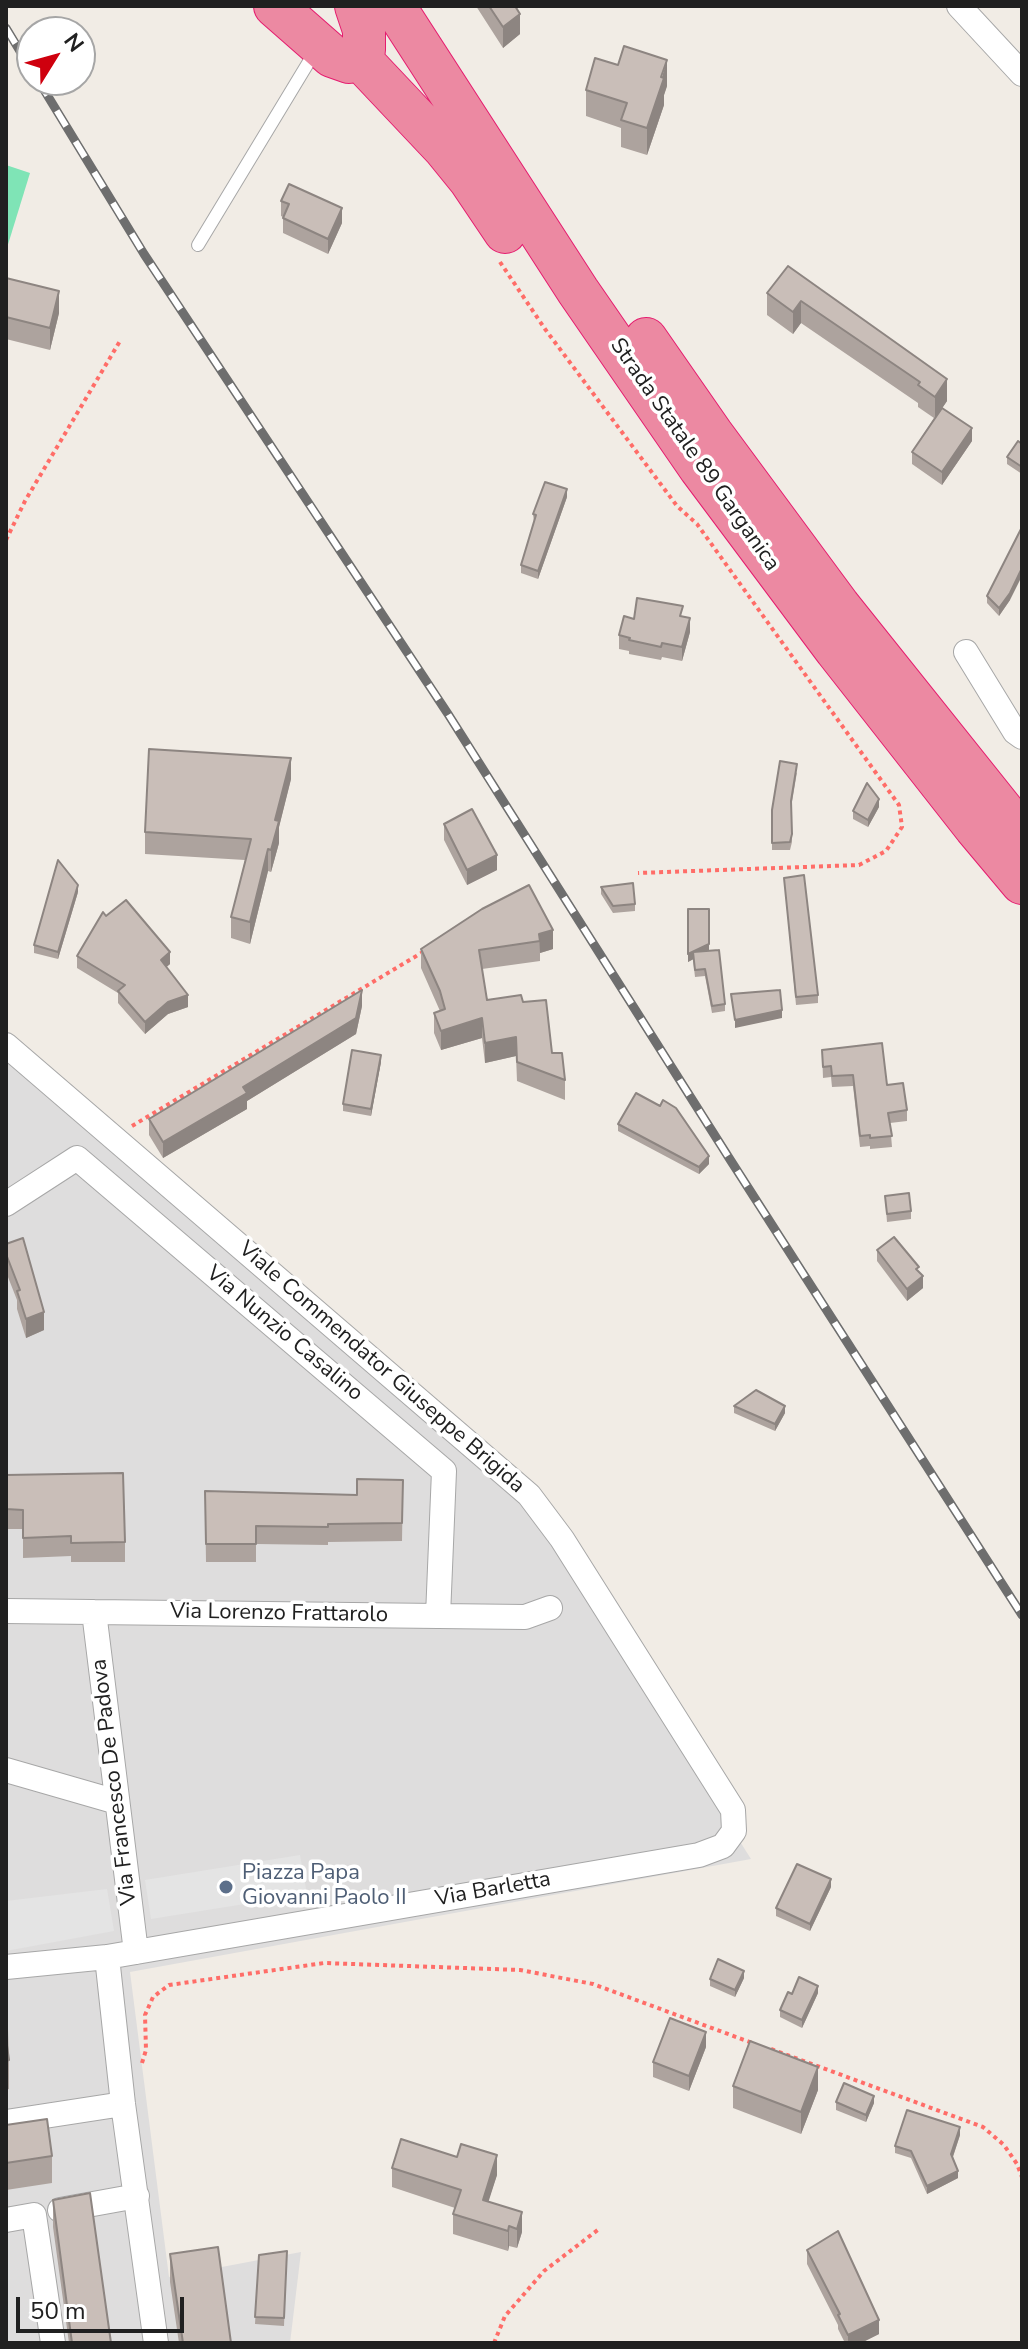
<!DOCTYPE html>
<style>
body{margin:0}
#map{position:relative;width:1028px;height:2349px;overflow:hidden;background:#f1ece5;font-family:"Nunito Sans",sans-serif}
canvas{display:block}
.frame{position:absolute;inset:0;border:8px solid #202020;pointer-events:none}
.north{position:absolute;left:16px;top:16px;width:80px;height:80px;box-sizing:border-box;background:#fff;border:2px solid #a6a6a6;border-radius:50%;rotate:53deg;font-size:22px;font-weight:700;line-height:32px;text-align:center;color:#202020}
.north::after{content:'';display:block;margin:auto;width:28px;height:36px;background:#cf000e;clip-path:polygon(50% 0,100% 100%,50% 72%,0 100%)}
.scale{position:absolute;left:16px;top:2297px;width:168px;height:36px;box-sizing:border-box;border:4px solid #202020;border-top:0;padding-left:10px;font-size:24px;line-height:28px;white-space:nowrap;color:#202020;-webkit-text-stroke:6px #fff;paint-order:stroke}
</style>
<div id="map">
<canvas width="1028" height="2349"></canvas>
<div class="frame"></div>
<div class="north">N</div>
<div class="scale">50 m</div>
</div>
<script>
const c = document.querySelector('canvas').getContext('2d');
c.lineJoin = 'round';
function fill(path, color) { c.fillStyle = color; c.fill(path, 'evenodd'); }
const shape = rows => new Path2D(rows.map(r => 'M' + r).join(''));
function stroke(path, color, width, dash) { c.strokeStyle = color; c.lineWidth = width; c.lineCap = dash ? 'butt' : 'round'; c.setLineDash(dash || []); c.stroke(path); }
function drawText(font, color, halo, rows, align = 'center') {
  c.font = font + ' "Nunito Sans",sans-serif'; c.lineWidth = 7; c.setLineDash([]); c.textBaseline = 'middle'; c.strokeStyle = halo; c.fillStyle = color; for (const [text, x, y, turn = 0] of rows) {
    c.save(); c.translate(x, y); c.rotate((+turn || 0) * Math.PI / 180); c.textAlign = isNaN(turn) ? turn : align; if (halo) c.strokeText(text, 0, 0); c.fillText(text, 0, 0); c.restore();
  }
}
const residential = shape([
 [6,1034,528,1507,751,1859,130,1972,169,2277,301,2252,290,2343,6,2343]
]);
const pitch = shape([
 [6,165,30,173,6,251]
]);
const parking = shape([
 [300,1855,307,1894,151,1919,145,1880],
 [107,1889,114,1931,6,1951,6,1901]
]);
const path = shape([
 [500,262,545,329,677,506,697,524,899,805,902,827,886,851,859,865,638,873],
 [6,540,25,501,120,341],
 [132,1126,423,952],
 [771,2049,983,2127,1004,2145,1017,2164,1022,2177],
 [142,2063,146,2050,145,2015,153,1997,169,1985,324,1963,520,1970,593,1984,755,2044],
 [494,2343,505,2316,544,2271,599,2229]
]);
const lane = shape([
 [198,245,316,50]
]);
const street = shape([
 [959,6,1022,74],
 [966,652,1015,732,1022,737],
 [6,1045,529,1495,562,1539,733,1810,734,1831,723,1846,699,1855,107,1957,6,1967],
 [6,1204,77,1158,444,1471,438,1616],
 [6,1611,525,1617,550,1608],
 [94,1612,136,1952],
 [6,1770,117,1802],
 [107,1957,123,2104,156,2343],
 [6,2122,123,2104],
 [60,2210,137,2196],
 [6,2220,34,2215,53,2343]
]);
const highway = shape([
 [275,6,332,56,349,62,360,59],
 [356,6,364,30,364,50,360,59],
 [394,6,578,291,700,468,836,650,975,827,1022,883],
 [360,59,444,148,470,180,505,232],
 [646,339,712,434,839,606,1022,835]
]);
const rail = shape([
 [6,28,32,71],
 [38,80,144,254,448,714,731,1161,1022,1615]
]);
const wall = shape([
 [476,6,516,6,520,34,503,48],
 [667,86,664,95,664,105,647,155,621,147,621,128,586,116,586,90],
 [281,201,342,223,328,254,283,233,283,217,281,216],
 [788,266,947,401,942,408,972,441,942,485,912,464,912,452,934,418,918,407,918,403,801,323,793,334,767,315,767,293],
 [6,278,59,313,50,350,6,339],
 [1022,444,1022,474,1007,464,1007,457],
 [567,497,538,579,521,573,521,565,534,522,533,514],
 [987,596,1010,600,999,616,987,603],
 [683,617,690,632,682,661,662,657,661,660,629,654,629,651,619,649,619,635,634,619],
 [797,772,791,808,792,842,790,850,772,850,772,810],
 [291,779,279,827,279,843,271,872,268,871,250,944,231,938,231,917,245,860,145,854,145,832],
 [879,807,868,827,853,819,853,811],
 [444,824,497,870,467,885,444,840],
 [784,878,818,995,818,1003,796,1005],
 [601,887,635,904,635,911,613,913,601,894],
 [78,892,58,959,34,953,34,945],
 [482,909,553,949,540,953,540,961,482,969,487,1000,523,1002,552,1053,565,1080,565,1100,517,1081,516,1056,485,1063,482,1038,441,1050,434,1033,434,1013,440,1011,421,968,421,949],
 [688,909,709,909,709,951,725,1004,725,1011,712,1013,705,976,695,977,693,959,688,962],
 [106,916,170,964,166,967,188,1007,168,1014,145,1034,118,1003,118,993,77,968,77,956],
 [362,1006,356,1034,247,1101,247,1109,163,1158,149,1135,149,1119],
 [822,1050,887,1085,907,1110,907,1121,890,1123,892,1147,870,1149,870,1146,860,1147,853,1086,832,1087,831,1077,823,1078],
 [381,1062,371,1116,343,1111,343,1104],
 [660,1106,709,1164,699,1174,618,1131,618,1124],
 [885,1196,911,1211,911,1219,887,1222],
 [6,1244,44,1330,26,1338,17,1309,17,1300,6,1272],
 [877,1250,919,1272,923,1288,907,1301,877,1261],
 [6,1401,7,1475,125,1542,125,1562,71,1562,71,1556,23,1558,23,1529,6,1529],
 [734,1406,785,1413,775,1431,734,1413],
 [403,1480,402,1541,328,1542,328,1545,256,1544,256,1562,206,1562,205,1491,357,1495],
 [831,1887,810,1931,776,1916,776,1908],
 [744,1978,735,1997,710,1986,710,1979],
 [818,1993,802,2028,780,2017,780,2010,792,1994],
 [6,2013,8,2029,9,2060,9,2089,6,2090],
 [706,2047,689,2091,653,2077,653,2062],
 [733,2086,818,2090,801,2134,733,2108],
 [836,2102,874,2103,866,2122,836,2110],
 [6,2125,52,2156,52,2183,6,2190],
 [960,2135,953,2157,958,2178,927,2194,911,2158,895,2153,895,2146],
 [392,2168,497,2175,488,2201,522,2232,517,2248,509,2246,508,2251,453,2234,453,2214,455,2208,392,2187],
 [53,2200,111,2343,69,2343,53,2227],
 [807,2250,879,2334,861,2343,845,2343,838,2329,838,2325,807,2264],
 [287,2251,284,2326,255,2324,259,2255],
 [170,2254,231,2343,179,2343,170,2282]
]);
const shadedWall = shape([
 [513,6,516,6,516,17,520,14,520,34,503,48,503,27],
 [667,60,667,86,664,95,664,105,647,155,647,128],
 [342,208,342,223,328,254,328,239],
 [59,291,59,313,50,350,50,328],
 [801,301,801,323,793,334,793,312],
 [947,379,947,401,935,419,935,397],
 [972,428,972,441,942,485,942,472],
 [567,489,567,497,538,579,538,571],
 [1022,568,1022,576,1010,600,999,616,999,608],
 [690,618,690,632,682,661,682,647],
 [291,758,291,779,279,827,279,843,271,872,271,850,275,820],
 [879,799,879,807,868,827,868,820],
 [268,849,268,871,250,944,250,922],
 [497,855,497,870,467,885,467,870],
 [78,885,78,892,58,959,58,952],
 [553,930,553,949,540,953,539,934],
 [709,944,709,951,688,962,688,954],
 [170,952,170,964,161,972,161,960],
 [362,990,362,1006,356,1034,247,1101,247,1109,163,1158,163,1142,243,1087],
 [188,995,188,1007,168,1014,145,1034,145,1022,168,1002],
 [782,1010,782,1018,735,1028,735,1020],
 [482,1018,482,1038,441,1050,441,1031],
 [516,1037,516,1056,485,1063,485,1043],
 [381,1055,381,1062,371,1116,371,1109],
 [709,1156,709,1164,699,1174,699,1167],
 [923,1276,923,1288,907,1301,907,1289],
 [44,1312,44,1330,26,1338,26,1319],
 [785,1406,785,1413,775,1431,775,1424],
 [831,1879,831,1887,810,1931,810,1924],
 [744,1971,744,1978,735,1997,735,1990],
 [818,1986,818,1993,802,2028,802,2020],
 [706,2032,706,2047,689,2091,689,2076],
 [818,2067,818,2090,801,2134,801,2112],
 [874,2096,874,2103,866,2122,866,2115],
 [960,2127,960,2135,951,2162,951,2154],
 [497,2155,497,2175,483,2219,483,2200],
 [958,2171,958,2178,927,2194,927,2186],
 [522,2212,522,2232,517,2248,517,2229],
 [509,2226,509,2246,508,2251,508,2231],
 [879,2320,879,2334,861,2343,848,2343,848,2335]
]);
const building = shape([
 [489,6,515,6,520,14,503,27,489,6],
 [624,46,667,60,661,77,664,78,647,128,621,120,627,103,586,90,595,58,618,65,624,46],
 [289,184,342,208,328,239,283,218,289,204,281,201,289,184],
 [788,266,947,379,935,397,918,385,920,382,801,301,793,312,767,293,788,266],
 [6,278,59,291,50,328,6,317,6,278],
 [942,408,972,428,942,472,912,452,942,408],
 [1018,441,1022,444,1022,467,1007,457,1018,441],
 [545,482,567,489,538,571,521,565,536,515,533,514,545,482],
 [1022,527,1022,568,1010,593,999,608,987,596,1022,527],
 [637,598,683,606,680,616,690,618,682,647,662,643,661,647,629,640,630,638,619,635,624,616,634,619,637,598],
 [149,749,291,758,275,820,279,821,271,850,268,849,250,922,231,917,251,839,145,832,149,749],
 [780,761,797,764,791,801,792,834,790,842,772,843,772,810,780,761],
 [867,783,879,799,868,820,853,811,867,783],
 [472,809,497,855,467,870,444,824,472,809],
 [58,860,78,885,58,952,34,945,58,860],
 [804,875,818,995,796,997,784,878,804,875],
 [633,883,635,904,613,906,601,887,633,883],
 [529,885,553,930,539,934,540,941,479,950,487,1000,521,995,523,1002,546,1000,552,1053,562,1053,565,1080,517,1062,516,1037,485,1043,482,1018,441,1031,434,1013,445,1009,440,991,421,949,482,909,529,885],
 [126,900,170,952,161,960,188,995,168,1002,145,1022,118,991,125,985,77,956,103,912,106,916,126,900],
 [688,909,709,909,709,944,688,954,688,909],
 [719,950,725,1004,712,1006,705,969,695,970,693,952,719,950],
 [362,990,356,1018,243,1087,247,1093,163,1142,149,1119,362,990],
 [780,990,782,1010,735,1020,731,994,780,990],
 [882,1043,887,1085,903,1083,907,1110,888,1113,892,1136,870,1138,870,1135,860,1136,853,1075,832,1076,831,1066,823,1067,822,1050,882,1043],
 [352,1050,381,1055,371,1109,343,1104,352,1050],
 [636,1093,660,1106,663,1100,676,1108,709,1156,699,1167,618,1124,636,1093],
 [909,1193,911,1211,887,1214,885,1196,909,1193],
 [894,1237,919,1267,916,1269,923,1276,907,1289,877,1250,894,1237],
 [23,1238,44,1312,26,1319,17,1291,20,1290,6,1254,6,1244,23,1238],
 [756,1390,785,1406,775,1424,734,1406,756,1390],
 [6,1401,7,1402,6,1475,123,1473,125,1542,71,1543,71,1536,23,1538,23,1510,6,1509,6,1401],
 [357,1479,403,1480,402,1523,328,1524,328,1527,256,1526,256,1544,206,1544,205,1491,357,1495,357,1479],
 [797,1864,831,1879,810,1924,776,1908,797,1864],
 [718,1959,744,1971,735,1990,710,1979,718,1959],
 [799,1977,818,1986,802,2020,780,2010,788,1992,792,1994,799,1977],
 [670,2018,706,2032,689,2076,653,2062,670,2018],
 [6,2039,9,2060,6,2061,6,2039],
 [750,2041,818,2067,801,2112,733,2086,750,2041],
 [844,2083,874,2096,866,2115,836,2102,844,2083],
 [907,2110,960,2127,951,2154,958,2171,927,2186,911,2151,895,2146,907,2110],
 [47,2119,52,2156,6,2163,6,2125,47,2119],
 [401,2139,457,2157,461,2144,497,2155,483,2200,522,2212,517,2229,509,2226,508,2231,453,2214,461,2190,392,2168,401,2139],
 [90,2193,111,2343,72,2343,53,2200,90,2193],
 [838,2231,879,2320,848,2335,838,2315,840,2314,807,2250,838,2231],
 [218,2247,231,2343,183,2343,170,2254,218,2247],
 [287,2251,284,2318,255,2317,259,2255,287,2251]
]);
const markers = [
 [226,1887,8,"#5c6f8a"]
];
const streetNames = [
 ["Strada Statale 89 Garganica",694,455,55],
 ["Via Nunzio Casalino",284,1334,40],
 ["Viale Commendator Giuseppe Brigida",381,1368,41],
 ["Via Lorenzo Frattarolo",279,1614,1],
 ["Via Francesco De Padova",115,1782,-97],
 ["Via Barletta",493,1890,-10]
];
const serviceNames = [
 ["Piazza Papa",242,1874],
 ["Giovanni Paolo II",242,1899]
];
fill(residential, '#dedddd');
fill(pitch, '#7fe4b6');
fill(parking, '#e4e4e4');
stroke(lane, '#a7a7a7', 14);
stroke(street, '#a7a7a7', 26);
stroke(highway, '#e51c6f', 44);
stroke(path, '#ff6d68', 4, [4, 4]);
stroke(lane, '#fff', 12);
stroke(street, '#fff', 24);
stroke(highway, '#ec89a2', 42);
stroke(rail, '#6e6e6e', 9);
stroke(rail, '#fff', 6, [18]);
fill(wall, '#ada39e');
fill(shadedWall, '#8d8581');
fill(building, '#c9beb8');
stroke(building, '#8d8581', 2);
for (const [x, y, r, color] of markers) { const dot = new Path2D(); dot.arc(x, y, r, 0, 2 * Math.PI); c.fillStyle = color; c.fill(dot); stroke(dot, '#fff', 3); }
drawText('22px', '#202020', '#fff', streetNames);
drawText('22px', '#4e5e75', '#fff', serviceNames, 'left');
</script>
